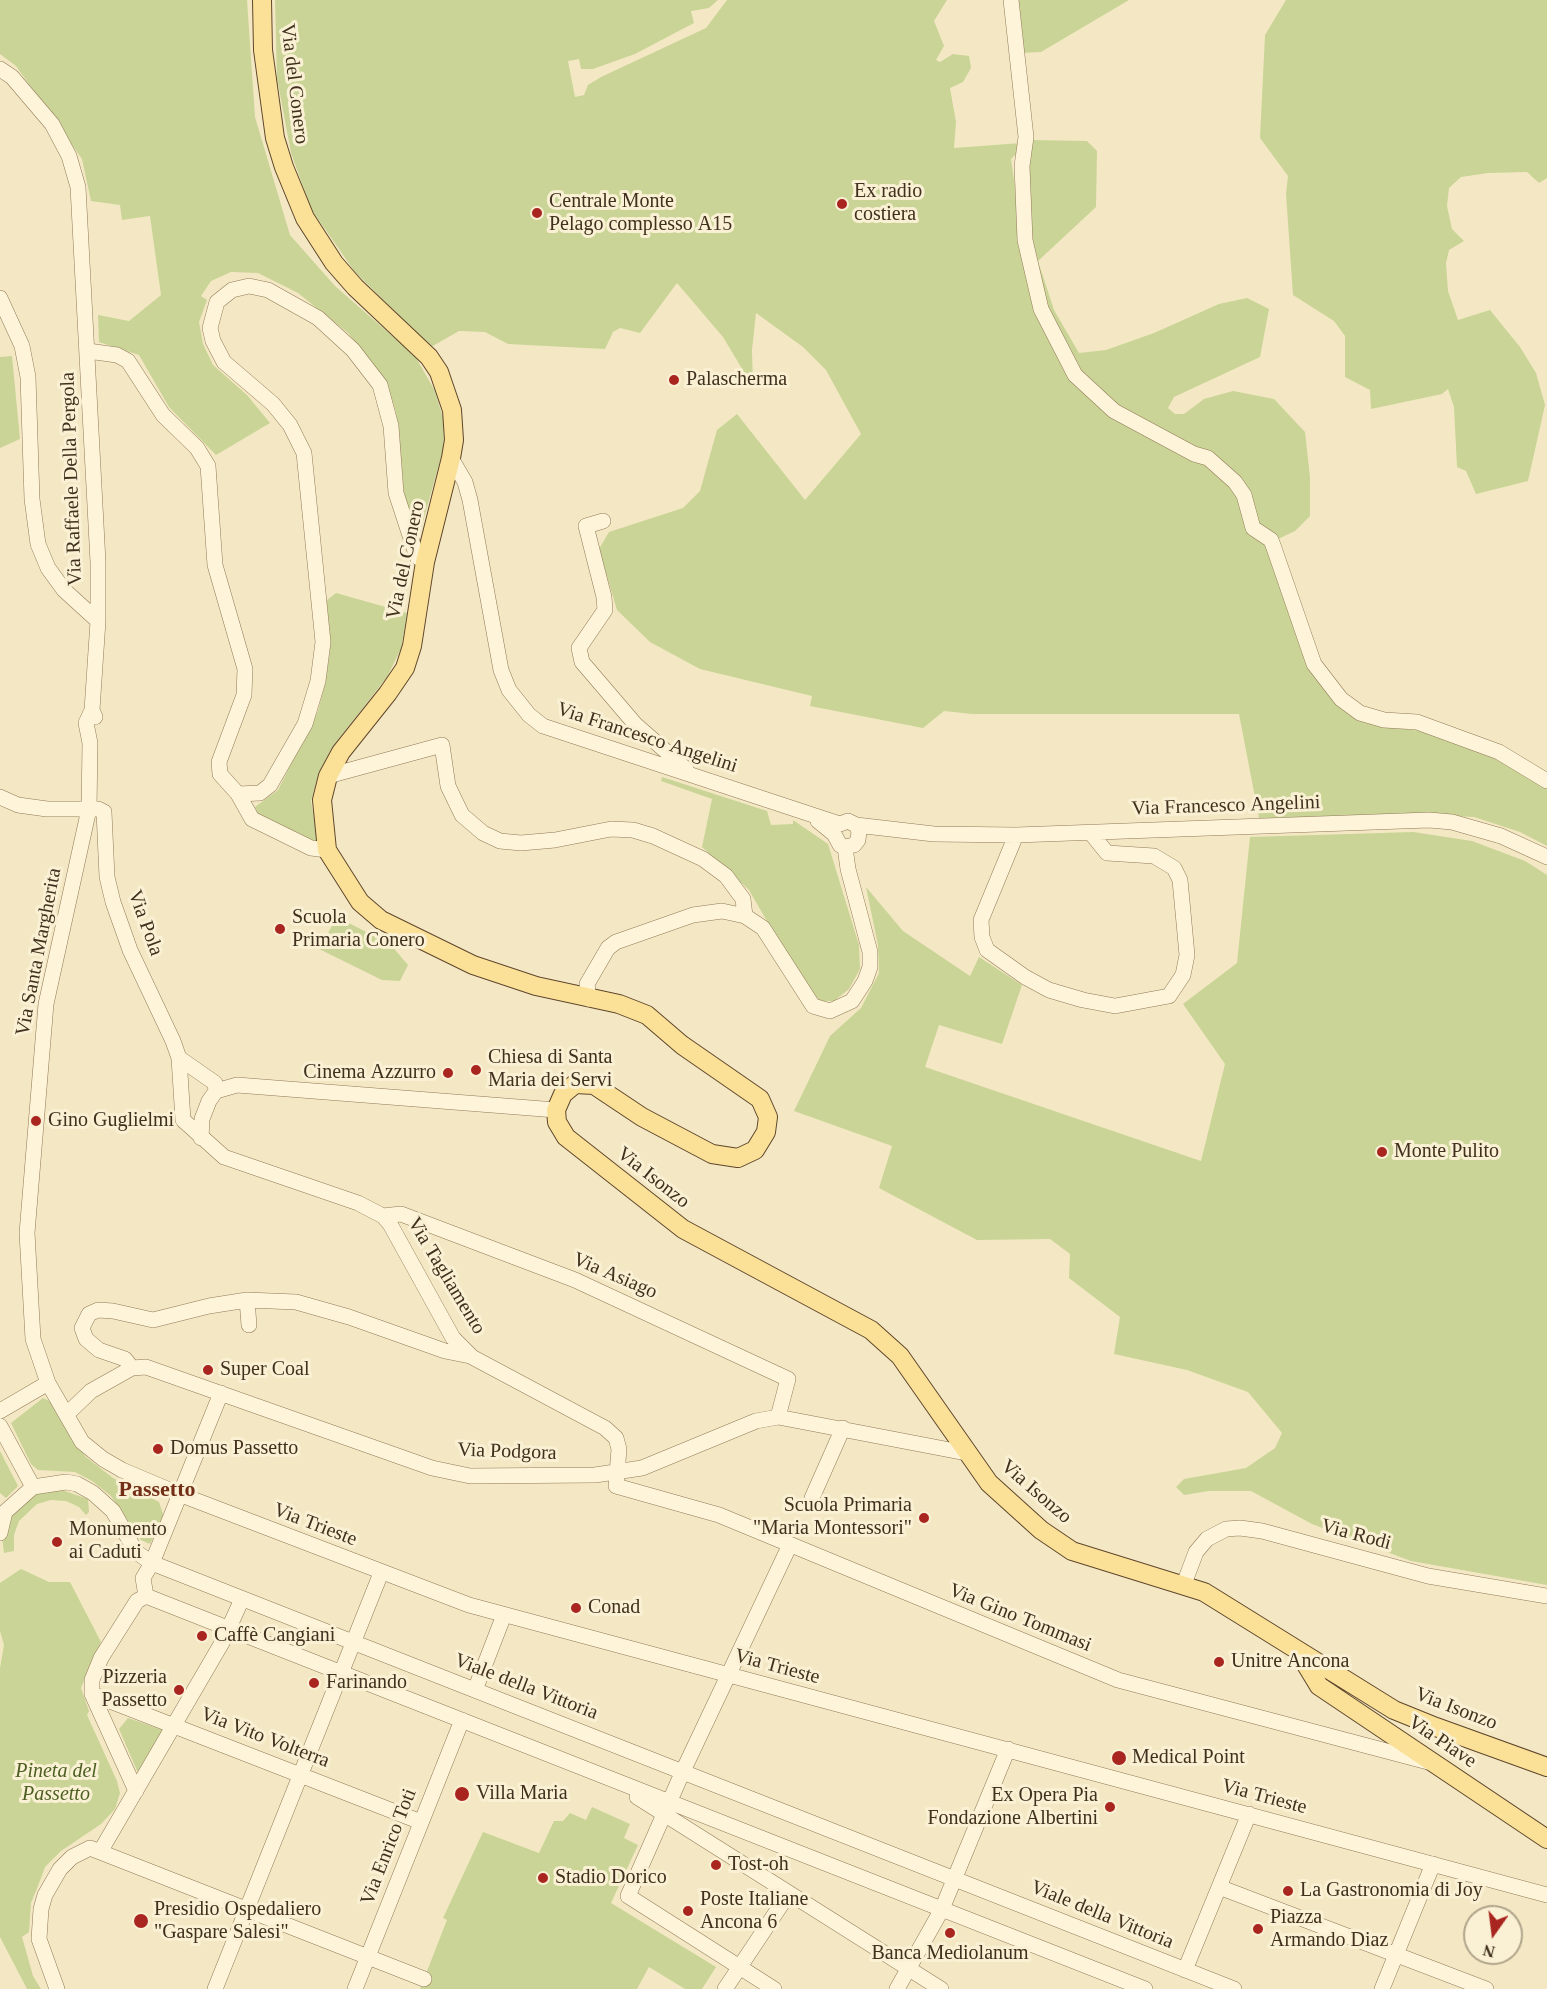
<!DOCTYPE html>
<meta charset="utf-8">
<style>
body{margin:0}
#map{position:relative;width:1547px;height:1989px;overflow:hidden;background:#f4e8c4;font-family:"Times New Roman",serif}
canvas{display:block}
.north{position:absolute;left:1463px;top:1905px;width:60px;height:60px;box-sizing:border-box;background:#faf1d5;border:2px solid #b0a48b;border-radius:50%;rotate:194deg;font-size:16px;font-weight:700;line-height:24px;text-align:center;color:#40301d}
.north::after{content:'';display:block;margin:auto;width:21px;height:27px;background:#a9251f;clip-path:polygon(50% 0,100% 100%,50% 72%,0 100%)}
</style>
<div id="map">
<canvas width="1547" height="1989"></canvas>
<div class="north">N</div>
</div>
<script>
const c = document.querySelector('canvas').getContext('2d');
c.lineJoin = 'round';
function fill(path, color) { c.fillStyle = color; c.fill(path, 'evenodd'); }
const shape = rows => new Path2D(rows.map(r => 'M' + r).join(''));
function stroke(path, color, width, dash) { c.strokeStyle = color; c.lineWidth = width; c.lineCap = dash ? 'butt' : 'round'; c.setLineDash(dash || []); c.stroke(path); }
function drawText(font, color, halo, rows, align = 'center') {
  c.font = font + ' "Times New Roman",serif'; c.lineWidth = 6; c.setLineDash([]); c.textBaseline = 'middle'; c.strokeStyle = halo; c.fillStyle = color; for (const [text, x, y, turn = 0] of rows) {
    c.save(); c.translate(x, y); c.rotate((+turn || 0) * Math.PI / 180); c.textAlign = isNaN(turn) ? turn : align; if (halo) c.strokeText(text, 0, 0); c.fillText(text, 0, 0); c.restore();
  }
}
const green = shape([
 [0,0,247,0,255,117,290,235,335,286,415,356,435,391,443,418,444,447,418,539,404,493,396,412,386,381,348,333,298,293,258,273,231,272,211,281,201,296,207,300,199,322,203,344,213,365,247,395,270,423,216,455,169,407,139,355,99,342,98,315,129,321,161,295,150,216,122,220,120,205,91,201,82,159,16,66,0,54],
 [275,0,718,0,709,8,691,11,694,23,635,54,593,69,581,69,579,59,568,61,575,97,584,95,588,85,601,77,706,28,727,0,947,0,934,21,944,46,936,60,940,62,953,54,969,56,971,68,963,82,950,88,956,122,954,148,1021,143,1018,152,1011,159,1020,222,1023,167,1031,140,1087,141,1097,151,1096,207,1038,261,1054,310,1079,353,1106,350,1154,333,1219,304,1247,298,1269,309,1260,357,1174,397,1168,408,1175,414,1184,414,1204,399,1233,391,1274,399,1305,432,1310,477,1310,516,1295,531,1278,539,1325,686,1371,724,1426,732,1477,749,1539,781,1547,788,1547,846,1520,832,1474,817,1431,815,1259,818,1239,714,972,714,944,711,923,728,810,706,812,696,700,669,650,642,617,610,599,549,609,532,683,508,700,491,717,430,737,414,805,500,861,434,826,370,803,347,756,313,752,350,753,387,723,337,677,283,640,333,620,328,613,332,605,349,508,344,485,332,459,331,431,347,355,272,311,209,291,153,277,78],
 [1019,0,1129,0,1041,52,1020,53],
 [1286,0,1547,0,1547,178,1539,183,1527,172,1488,173,1461,177,1449,188,1447,206,1452,229,1464,241,1449,250,1446,263,1448,291,1458,320,1490,310,1520,347,1536,373,1545,405,1528,481,1476,494,1466,471,1457,467,1454,407,1448,389,1442,394,1371,409,1370,390,1345,377,1345,336,1334,321,1293,295,1286,194,1288,176,1260,138,1265,35],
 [12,356,20,439,0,448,0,357],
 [336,593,407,613,401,649,387,677,333,746,319,772,311,801,318,842,313,843,260,821,255,807,278,790,318,711,325,684,330,651,326,601],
 [662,777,767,811,771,825,793,824,793,820,828,844,859,945,860,969,849,989,834,1001,821,1001,805,987,749,890,702,847,712,799,661,781],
 [1413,832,1472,841,1525,861,1547,875,1547,1585,1411,1561,1312,1524,1251,1491,1209,1491,1184,1495,1176,1487,1184,1479,1246,1468,1275,1448,1282,1433,1248,1392,1187,1370,1114,1354,1120,1317,1069,1278,1070,1254,1050,1239,977,1240,879,1188,892,1146,794,1111,830,1036,861,1008,879,973,878,945,866,887,903,931,970,976,979,957,1022,985,1002,1044,939,1025,925,1067,1201,1161,1225,1064,1183,1004,1237,963,1250,837],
 [337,917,390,944,408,965,400,981,382,980,319,949],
 [43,1398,51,1402,73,1440,86,1457,113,1478,159,1502,164,1517,150,1544,141,1540,111,1496,92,1481,75,1472,38,1470,31,1464,11,1423],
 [0,1451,18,1486,6,1498,0,1493],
 [59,1489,88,1499,89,1512,86,1515,79,1507,66,1501,51,1500,37,1504,19,1521,14,1535,14,1551,4,1553,2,1537,10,1514,31,1495],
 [21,1569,49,1582,70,1582,101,1642,81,1688,89,1711,87,1715,117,1781,120,1793,115,1809,101,1824,61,1851,45,1867,41,1878,31,1903,29,1932,22,1937,33,1976,41,1989,27,1989,0,1937,0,1668,4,1645,0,1631,0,1583],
 [128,1718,163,1730,138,1773,119,1729],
 [592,1807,630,1824,624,1838,638,1845,611,1903,716,1967,702,1989,685,1989,649,1967,637,1989,420,1989,447,1920,443,1918,483,1832,539,1853,554,1821,563,1821,570,1813,586,1820]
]);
const minor = shape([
 [1011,0,1026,137,1022,166,1025,240,1041,309,1075,375,1114,411,1194,454,1208,458,1235,482,1244,495,1253,528,1271,540,1274,548,1314,664,1341,699,1360,713,1384,720,1417,722,1499,752,1547,781],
 [0,69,12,77,52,124,69,156,78,187,98,562,98,621,92,710,95,717],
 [0,298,22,346,28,377,32,499,38,544,48,568,64,590,98,621],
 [88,351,117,355,128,361,163,415,197,448,208,466,215,565,245,669,244,695,219,762,220,774,238,794,252,819,311,848,327,850],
 [451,458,465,482,470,500,501,670,509,690,529,715,543,726,840,824,848,821,856,825,934,834,1016,835,1429,820,1452,822,1501,836,1547,857],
 [603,521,586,526,604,597,605,610,579,648,582,662,635,724,686,769],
 [92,710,86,723,90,743,89,809,46,1004,27,1233,33,1339,48,1383,82,1442,103,1459,122,1470,179,1494,469,1605,1547,1895],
 [328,776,442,745,448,786,462,815,483,833,500,841,521,843,555,840,611,829,633,830,653,836,703,859,726,876,743,899,745,916],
 [238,794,260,793,270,785,305,724,318,681,323,642,304,453,290,425,273,404,224,362,213,341,210,328,217,302,232,290,249,286,268,290,318,318,353,350,380,385,391,426,396,493,417,557,425,562],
 [0,797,18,805,47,809,98,809,104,812,107,877,113,902,130,950,173,1041,179,1058,183,1120,224,1157,358,1203,383,1216,390,1224,453,1338,472,1357,605,1428,616,1438,619,1449,616,1486,719,1515,1118,1680,1428,1762],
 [818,821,834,834,840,845,845,847,854,845,858,840,859,831,856,825],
 [1016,835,981,920,982,937,987,950,1025,977,1049,990,1083,1000,1115,1006,1169,996,1183,975,1187,955,1180,880,1174,868,1154,856,1107,853,1090,832],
 [589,999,587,984,608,948,616,942,693,915,722,911,745,916,763,928,813,1006,830,1011,852,1001,865,981,870,967,870,952,848,869,845,847],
 [179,1058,215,1083,216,1091],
 [201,1138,202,1119,209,1101,216,1091,237,1085,556,1110],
 [383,1216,401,1214,575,1280,788,1379,778,1417],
 [247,1300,249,1325],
 [132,1368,125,1359,99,1350,86,1339,82,1328,89,1314,98,1310,113,1311,153,1320,209,1306,247,1300,296,1302,349,1317,445,1351,470,1356],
 [0,1411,48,1383],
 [67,1414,91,1391,132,1368,146,1367,432,1468,470,1476,595,1475,642,1468,756,1421,778,1417,966,1453],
 [0,1426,33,1487,66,1482,77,1484,93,1493,113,1511,136,1552,152,1563,1234,1989],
 [812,1498,843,1428],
 [0,1533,5,1512,33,1487],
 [1184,1584,1196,1552,1207,1539,1226,1529,1240,1528,1262,1531,1428,1576,1547,1596],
 [146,1596,1145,1989],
 [146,1596,143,1578,152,1563,221,1393],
 [475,1690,504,1615],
 [92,1694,421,1822],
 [136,1791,92,1694,92,1680,101,1658,137,1601,146,1596],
 [637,1797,941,1989],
 [100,1852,223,1641,242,1599],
 [1219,1887,1486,1989],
 [1185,1970,1249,1814],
 [57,1989,39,1939,41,1909,45,1895,60,1869,72,1857,90,1848,424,1979],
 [215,1989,381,1573],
 [355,1989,462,1720],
 [725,1989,789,1893],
 [774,1989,628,1896,683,1771,787,1551],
 [897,1989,942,1909,1008,1749],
 [1382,1989,1433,1864]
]);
const major = shape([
 [262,0,263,50,275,138,284,167,305,218,334,263,355,287,429,357,439,372,452,410,454,440,451,458,425,562,412,646,405,668,388,693,341,752,328,776,322,800,327,850,360,902,381,920,473,965,536,986,619,1004,647,1015,682,1045,760,1099,768,1117,766,1132,755,1150,738,1158,712,1154,642,1117,594,1085,575,1084,563,1094,556,1110,557,1122,566,1137,683,1229,871,1330,900,1356,989,1483,1041,1530,1072,1551,1204,1592,1394,1710,1436,1727,1547,1767],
 [1299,1653,1319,1686,1547,1839]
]);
const markers = [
 [842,204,6,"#a9251f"],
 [537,213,6,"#a9251f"],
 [674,380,6,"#a9251f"],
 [280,929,6,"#a9251f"],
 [476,1070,6,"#a9251f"],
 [448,1073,6,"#a9251f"],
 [36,1121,6,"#a9251f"],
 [1382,1152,6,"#a9251f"],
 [208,1370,6,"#a9251f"],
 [158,1449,6,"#a9251f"],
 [924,1518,6,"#a9251f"],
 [57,1542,6,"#a9251f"],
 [576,1608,6,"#a9251f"],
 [202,1636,6,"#a9251f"],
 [1219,1662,6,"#a9251f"],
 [314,1683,6,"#a9251f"],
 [179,1690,6,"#a9251f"],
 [1119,1758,8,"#a9251f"],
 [462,1794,8,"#a9251f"],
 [1110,1807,6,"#a9251f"],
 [716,1865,6,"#a9251f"],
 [543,1878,6,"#a9251f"],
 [1288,1891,6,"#a9251f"],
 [688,1911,6,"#a9251f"],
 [141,1921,8,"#a9251f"],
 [1258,1929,6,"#a9251f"],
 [950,1933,6,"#a9251f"]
];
const streetNames = [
 ["Via del Conero",294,84,83],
 ["Via Raffaele Della Pergola",72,479,-92],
 ["Via del Conero",406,560,-78],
 ["Via Francesco Angelini",647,738,18],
 ["Via Francesco Angelini",1226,806,-2],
 ["Via Pola",145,923,70],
 ["Via Santa Margherita",39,952,-79],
 ["Via Isonzo",653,1178,38],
 ["Via Tagliamento",446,1276,59],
 ["Via Asiago",615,1276,23],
 ["Via Podgora",507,1452,2],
 ["Via Isonzo",1036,1492,41],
 ["Via Trieste",315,1525,21],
 ["Via Rodi",1356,1535,15],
 ["Via Gino Tommasi",1020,1618,22],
 ["Via Trieste",777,1667,15],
 ["Viale della Vittoria",526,1687,21],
 ["Via Isonzo",1456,1709,21],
 ["Via Vito Volterra",265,1738,21],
 ["Via Piave",1442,1742,34],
 ["Via Trieste",1264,1797,15],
 ["Via Enrico Toti",389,1847,-69],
 ["Viale della Vittoria",1102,1915,22]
];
const poiNames = [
 ["Ex radio",854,192],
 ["costiera",854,215],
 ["Centrale Monte",549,202],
 ["Pelago complesso A15",549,225],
 ["Palascherma",686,380],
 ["Scuola",292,918],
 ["Primaria Conero",292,941],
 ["Chiesa di Santa",488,1058],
 ["Maria dei Servi",488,1081],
 ["Cinema Azzurro",436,1073,"right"],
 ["Gino Guglielmi",48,1121],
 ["Monte Pulito",1394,1152],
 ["Super Coal",220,1370],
 ["Domus Passetto",170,1449],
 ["Scuola Primaria",912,1506,"right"],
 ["\"Maria Montessori\"",912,1529,"right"],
 ["Monumento",69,1530],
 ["ai Caduti",69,1553],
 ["Conad",588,1608],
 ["Caffè Cangiani",214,1636],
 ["Unitre Ancona",1231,1662],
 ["Pizzeria",167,1678,"right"],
 ["Passetto",167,1701,"right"],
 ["Farinando",326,1683],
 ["Medical Point",1132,1758],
 ["Villa Maria",476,1794],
 ["Ex Opera Pia",1098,1796,"right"],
 ["Fondazione Albertini",1098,1819,"right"],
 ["Tost-oh",728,1865],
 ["Stadio Dorico",555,1878],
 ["La Gastronomia di Joy",1300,1891],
 ["Poste Italiane",700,1900],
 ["Ancona 6",700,1923],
 ["Presidio Ospedaliero",154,1910],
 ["\"Gaspare Salesi\"",154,1933],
 ["Piazza",1270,1918],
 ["Armando Diaz",1270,1941],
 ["Banca Mediolanum",950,1954,"center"]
];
const parkNames = [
 ["Pineta del",56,1772],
 ["Passetto",56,1795]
];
const quarterNames = [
 ["Passetto",157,1490]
];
fill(green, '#c9d496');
stroke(minor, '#927957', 16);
stroke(major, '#5f462c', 20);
stroke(minor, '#fdf4d9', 15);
stroke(major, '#fbe197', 18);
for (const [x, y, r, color] of markers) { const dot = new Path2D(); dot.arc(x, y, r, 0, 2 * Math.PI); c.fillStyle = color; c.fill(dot); stroke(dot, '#faf1d5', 2); }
drawText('20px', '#40301d', '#faf1d5', streetNames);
drawText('20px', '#40301d', '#faf1d5', poiNames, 'left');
drawText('italic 20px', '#4c5f21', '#faf1d5', parkNames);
drawText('bold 22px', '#722e16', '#faf1d5', quarterNames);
</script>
